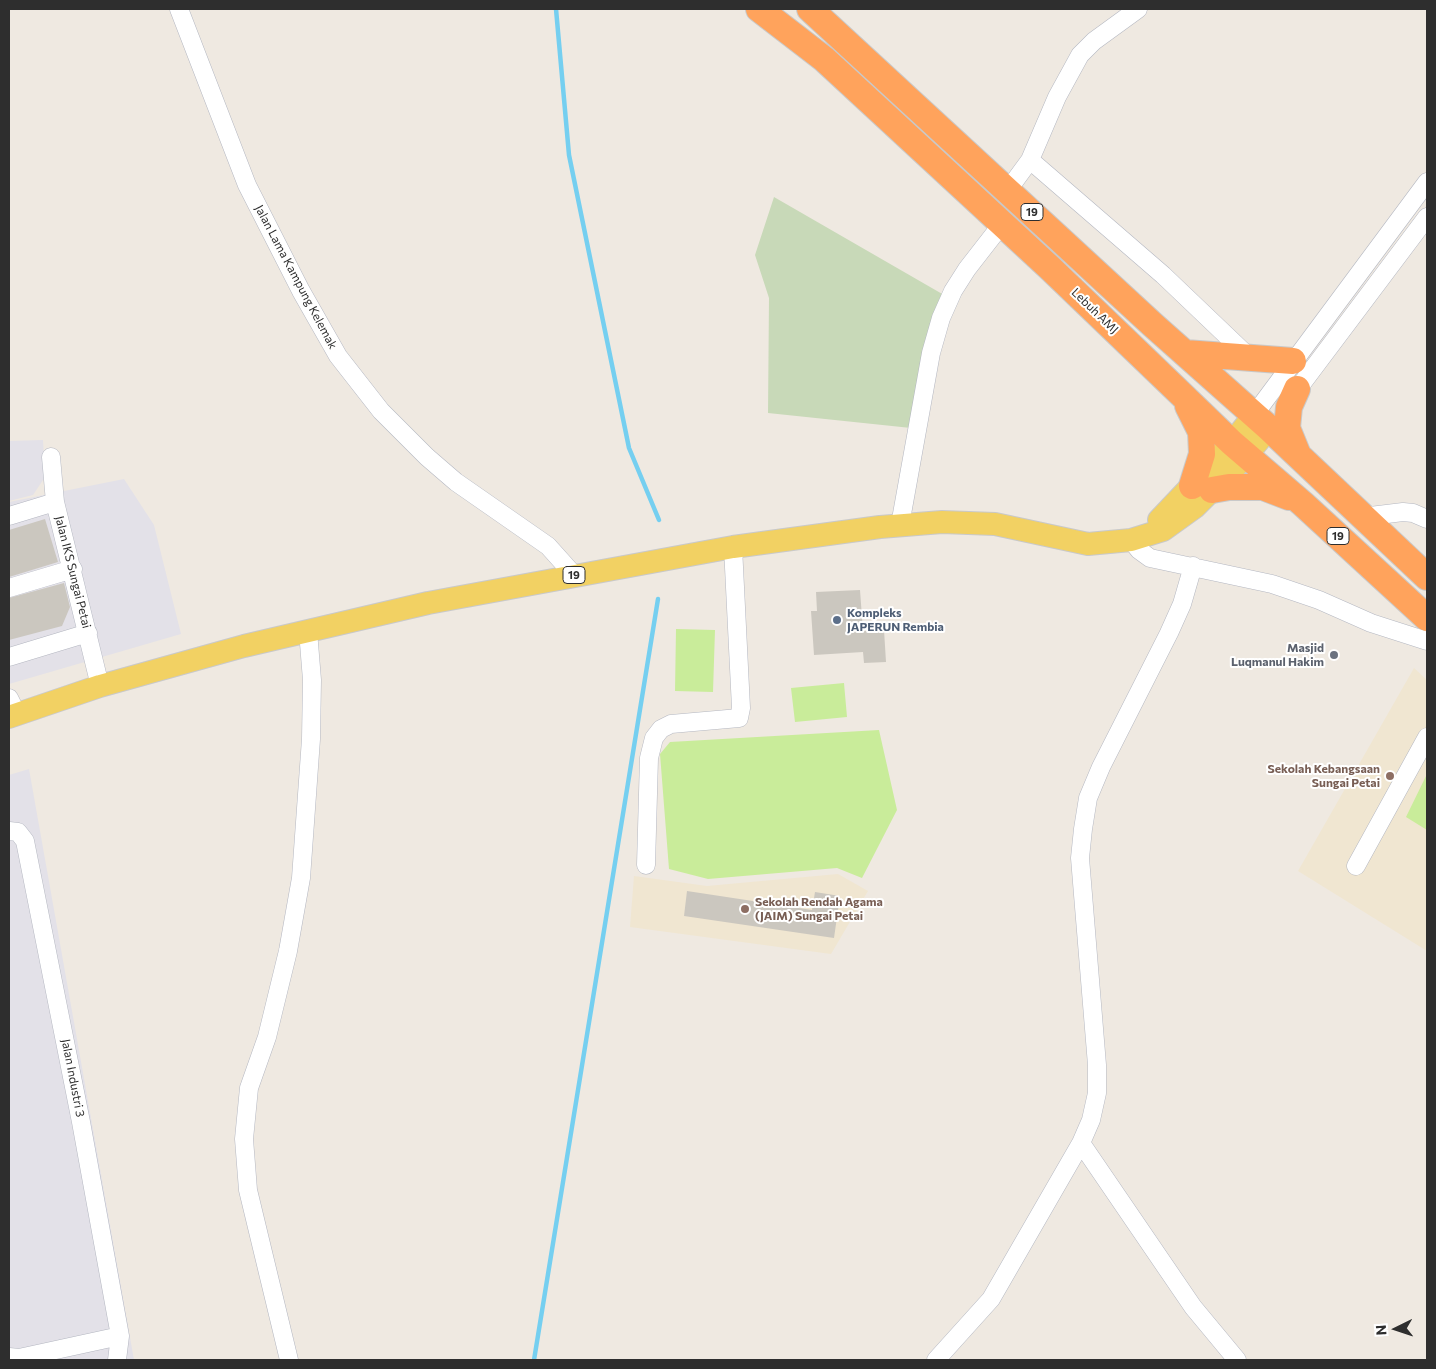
<!DOCTYPE html>
<style>
body{margin:0}
#map{position:relative;width:1436px;height:1369px;overflow:hidden;background:#efe9e1;font-family:Commissioner,sans-serif}
canvas{display:block}
.frame{position:absolute;inset:0;border:10px solid #2e2e2e;pointer-events:none}
.north{position:absolute;left:1371px;top:1304px;width:50px;height:50px;-webkit-text-stroke:4px #fff;paint-order:stroke;rotate:266deg;font-size:14px;font-weight:700;line-height:20px;text-align:center;color:#2e2e2e}
.north::after{content:'';display:block;margin:auto;width:18px;height:22px;background:#2e2e2e;clip-path:polygon(50% 0,100% 100%,50% 72%,0 100%)}
</style>
<div id="map">
<canvas width="1436" height="1369"></canvas>
<div class="frame"></div>
<div class="north">N</div>
</div>
<script>
const c = document.querySelector('canvas').getContext('2d');
c.lineJoin = 'round';
function fill(path, color) { c.fillStyle = color; c.fill(path, 'evenodd'); }
const shape = rows => new Path2D(rows.map(r => 'M' + r).join(''));
function stroke(path, color, width, dash) { c.strokeStyle = color; c.lineWidth = width; c.lineCap = dash ? 'butt' : 'round'; c.setLineDash(dash || []); c.stroke(path); }
function drawText(font, color, halo, rows, align = 'center') {
  c.font = font + ' Commissioner,sans-serif'; c.lineWidth = 4; c.setLineDash([]); c.textBaseline = 'middle'; c.strokeStyle = halo; c.fillStyle = color; for (const [text, x, y, turn = 0] of rows) {
    c.save(); c.translate(x, y); c.rotate((+turn || 0) * Math.PI / 180); c.textAlign = isNaN(turn) ? turn : align; if (halo) c.strokeText(text, 0, 0); c.fillText(text, 0, 0); c.restore();
  }
}
const industrial = shape([
 [43,440,45,477,33,495,9,501,9,441],
 [124,479,154,525,181,634,9,684,9,502],
 [29,769,134,1360,9,1360,9,775]
]);
const education = shape([
 [1414,668,1427,680,1427,951,1298,871],
 [838,874,868,891,831,954,630,927,634,876,707,886]
]);
const cemetery = shape([
 [774,197,944,295,911,428,768,413,769,298,755,255]
]);
const pitch = shape([
 [676,629,715,630,713,692,675,691],
 [844,683,847,717,795,722,791,688],
 [879,730,897,810,862,878,837,868,708,879,669,869,660,754,670,742],
 [1427,774,1427,830,1406,817]
]);
const stream = shape([
 [556,9,569,155,629,448,659,520],
 [534,1360,658,599]
]);
const building = shape([
 [45,519,58,562,9,577,9,530],
 [64,583,70,607,62,626,9,640,9,598],
 [860,590,863,631,884,630,886,662,864,663,863,652,814,655,811,611,817,611,816,592],
 [687,891,812,910,815,892,840,896,834,938,684,916]
]);
const minor = shape([
 [179,9,247,185,301,291,338,356,381,411,427,457,456,482,548,546,574,575],
 [1030,160,1163,275,1250,358],
 [1008,190,1030,160,1057,97,1080,55,1094,41,1138,9],
 [1291,398,1427,217],
 [1254,415,1427,182],
 [51,457,55,502,100,686],
 [9,516,55,502],
 [1362,517,1403,512,1413,513,1427,519],
 [900,525,931,353,941,318,953,291,967,269,1002,224],
 [1131,540,1139,550,1150,558,1272,584,1319,600,1371,623,1427,641],
 [9,588,73,569],
 [9,657,88,633],
 [9,698,17,714],
 [9,831,18,832,25,841,81,1122,120,1336,117,1360],
 [646,865,649,758,654,738,661,729,671,724,739,718,741,708,733,547],
 [1356,866,1427,737],
 [1081,1143,1193,1307,1237,1360],
 [9,1357,19,1358,120,1336],
 [289,1360,248,1190,244,1139,249,1088,267,1037,288,951,301,878,311,739,312,680,308,631],
 [936,1360,991,1299,1081,1143,1091,1120,1097,1093,1097,1065,1080,858,1083,829,1088,798,1101,767,1169,633,1182,604,1193,566]
]);
const major = shape([
 [1159,520,1232,443,1254,415],
 [9,717,100,686,244,646,428,603,733,547,880,527,942,522,995,524,1088,544,1131,540,1163,530,1195,507,1247,455,1269,428]
]);
const highway = shape([
 [759,9,824,59,1050,268,1232,443,1303,504,1427,618],
 [810,9,1153,325,1269,428,1427,577],
 [1185,353,1293,361],
 [1297,389,1289,407,1287,428,1298,455],
 [1188,406,1201,432,1202,454,1192,486],
 [1212,490,1229,487,1263,487,1289,497]
]);
const markers = [
 [837,620,5,"#5c6f8a"],
 [1334,655,5,"#6b7280"],
 [1390,776,5,"#8d6e63"],
 [745,909,5,"#8d6e63"]
];
const shields = [
 [1032,212,22],
 [1338,536,22],
 [574,575,22]
];
const shieldNames = [
 ["19",1032,212],
 ["19",1338,536],
 ["19",574,575]
];
const streetNames = [
 ["Jalan Lama Kampung Kelemak",296,277,62],
 ["Lebuh AMJ",1095,311,44],
 ["Jalan IKS Sungai Petai",73,572,76],
 ["Jalan Industri 3",73,1078,79]
];
const serviceNames = [
 ["Kompleks",847,613],
 ["JAPERUN Rembia",847,627]
];
const worshipNames = [
 ["Masjid",1324,648],
 ["Luqmanul Hakim",1324,662]
];
const educationNames = [
 ["Sekolah Kebangsaan",1380,769],
 ["Sungai Petai",1380,783],
 ["Sekolah Rendah Agama",755,902,"left"],
 ["(JAIM) Sungai Petai",755,916,"left"]
];
fill(industrial, '#e3e1e8');
fill(education, '#f0e6d1');
fill(cemetery, '#c8d9b8');
fill(pitch, '#c9ec9a');
stroke(stream, '#75cff0', 4.5);
fill(building, '#cbc7bf');
stroke(minor, '#b4b7c1', 19);
stroke(major, '#c9c9c9', 24);
stroke(highway, '#c9c9c9', 28);
stroke(minor, '#fff', 18);
stroke(major, '#f2d163', 22);
stroke(highway, '#ffa35c', 26);
for (const [x, y, r, color] of markers) { const dot = new Path2D(); dot.arc(x, y, r, 0, 2 * Math.PI); c.fillStyle = color; c.fill(dot); stroke(dot, '#fff', 2); }
for (const [x, y, w] of shields) { const box = new Path2D(); box.roundRect(x - w / 2, y - 8.5, w, 17, 4); c.fillStyle = '#fff'; c.fill(box); stroke(box, '#2e2e2e', 1); }
drawText('bold 11px', '#2e2e2e', null, shieldNames);
drawText('12px', '#2e2e2e', '#fff', streetNames);
drawText('bold 12px', '#4e5e75', '#fff', serviceNames, 'left');
drawText('bold 12px', '#5b616d', '#fff', worshipNames, 'right');
drawText('bold 12px', '#785e54', '#fff', educationNames, 'right');
</script>
